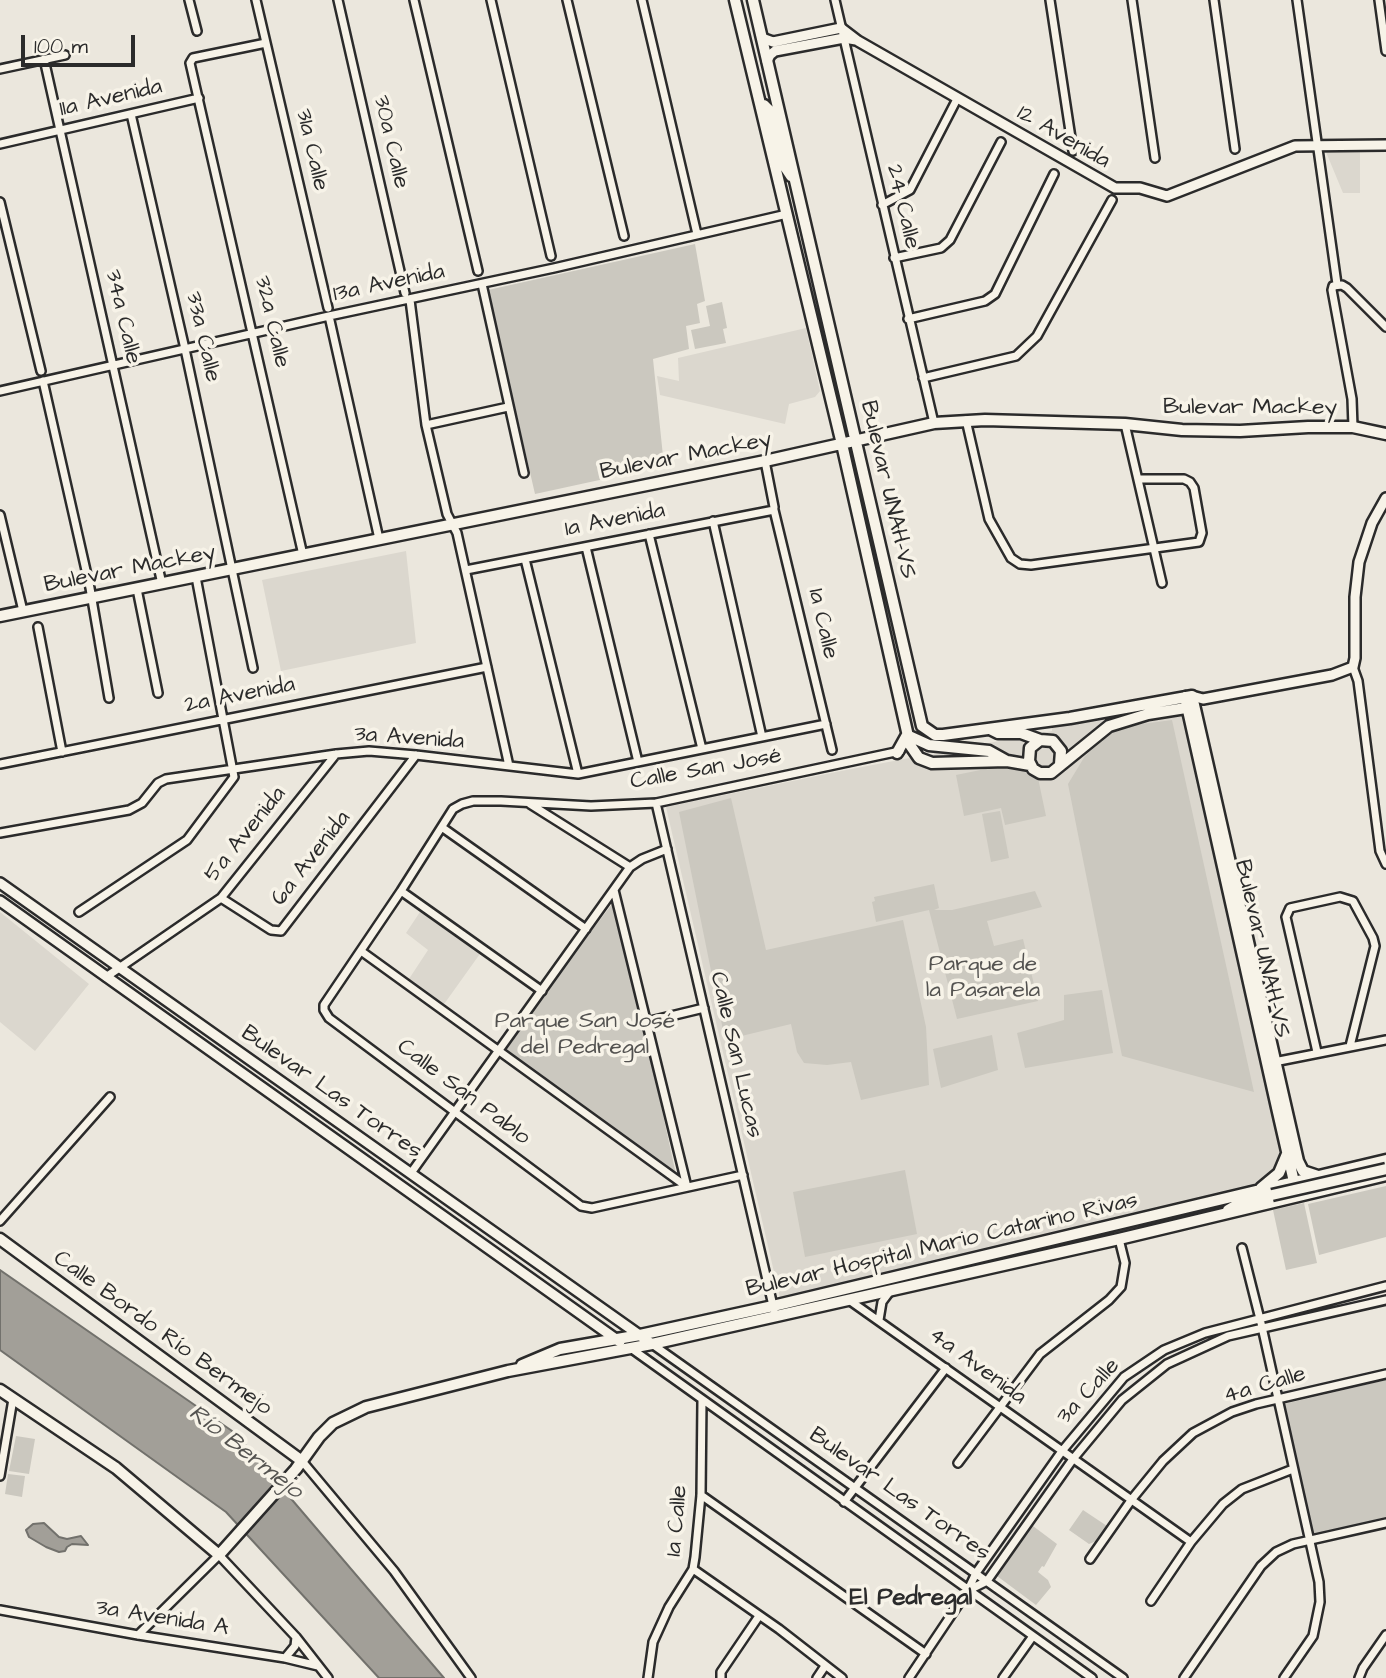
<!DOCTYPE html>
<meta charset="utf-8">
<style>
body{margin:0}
#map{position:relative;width:1386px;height:1678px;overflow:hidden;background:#ebe7dd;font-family:"Architects Daughter",sans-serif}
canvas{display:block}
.scale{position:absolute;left:21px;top:35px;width:114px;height:32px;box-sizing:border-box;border:4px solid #2b2b2b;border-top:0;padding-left:9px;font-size:21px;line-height:24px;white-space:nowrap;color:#2b2b2b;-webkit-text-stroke:5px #f7f3e8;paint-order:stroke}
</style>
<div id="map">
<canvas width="1386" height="1678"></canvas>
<div class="scale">100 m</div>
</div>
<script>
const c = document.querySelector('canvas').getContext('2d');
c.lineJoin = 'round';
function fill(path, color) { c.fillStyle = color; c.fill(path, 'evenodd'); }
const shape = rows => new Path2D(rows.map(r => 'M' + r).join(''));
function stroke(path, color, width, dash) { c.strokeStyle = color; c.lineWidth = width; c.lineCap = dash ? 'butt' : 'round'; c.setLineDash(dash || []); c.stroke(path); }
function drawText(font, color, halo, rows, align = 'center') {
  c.font = font + ' "Architects Daughter",sans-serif'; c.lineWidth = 7; c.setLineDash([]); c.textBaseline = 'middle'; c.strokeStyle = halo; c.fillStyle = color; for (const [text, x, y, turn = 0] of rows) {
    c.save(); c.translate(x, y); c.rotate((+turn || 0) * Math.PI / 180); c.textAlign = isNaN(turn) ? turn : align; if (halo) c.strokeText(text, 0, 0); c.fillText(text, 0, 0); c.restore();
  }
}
const built = shape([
 [1326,152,1360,152,1360,193,1343,193],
 [806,328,820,391,815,397,789,404,785,424,660,395,657,376,679,381,678,358],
 [406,551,416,643,281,671,262,580],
 [1185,707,1288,1176,781,1302,666,807,841,771,1052,731,1052,723],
 [424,906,482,951,442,1007,407,982,428,950,406,933],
 [0,912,89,984,35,1051,0,1022]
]);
const green = shape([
 [695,244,705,301,697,304,700,323,686,326,689,349,653,359,664,466,535,494,488,290],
 [722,302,727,328,723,329,726,343,695,349,691,330,710,326,706,306],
 [1172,720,1254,1092,1122,1056,1068,784,1085,756,1099,742,1119,727],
 [1034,759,1046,816,1005,825,1001,808,964,816,956,775],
 [731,798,766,950,903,920,926,1027,929,1085,861,1100,851,1062,827,1065,804,1063,797,1052,791,1024,725,1040,679,812],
 [1000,811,1009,858,991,862,982,814],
 [934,884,939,908,934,910,952,910,1035,891,1042,907,987,921,994,946,1023,939,1038,1001,957,1019,929,910,876,922,872,902,875,901,874,897],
 [616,899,677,1179,500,1049],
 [1102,990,1113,1053,1025,1068,1017,1033,1064,1020,1064,995],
 [992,1035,998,1070,941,1088,933,1049],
 [905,1170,917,1234,805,1257,793,1192],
 [1386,1186,1386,1237,1319,1255,1308,1204],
 [1304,1203,1317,1263,1286,1270,1273,1210],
 [1386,1380,1386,1517,1314,1535,1284,1404],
 [16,1436,35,1439,29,1474,9,1471],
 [8,1474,25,1476,22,1497,5,1494],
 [1083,1510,1107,1526,1099,1540,1089,1544,1069,1530],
 [1033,1526,1057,1544,1044,1567,1042,1566,1038,1572,1048,1580,1051,1587,1036,1605,997,1576]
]);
const water = shape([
 [0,1270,235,1433,444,1678,379,1678,226,1512,0,1350,0,1270],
 [44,1523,59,1537,67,1539,81,1536,88,1545,72,1544,67,1547,65,1551,59,1552,46,1547,29,1537,26,1530,33,1524,44,1523]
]);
const minor = shape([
 [189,0,197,31],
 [256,0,328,308],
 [338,0,405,293],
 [414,0,478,271],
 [491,0,551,256],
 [567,0,624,236],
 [642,0,697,234],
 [835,0,934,423],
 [1050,0,1073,151],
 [1132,0,1155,158],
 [1214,0,1235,149],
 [1297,0,1337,284],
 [1379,0,1386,51],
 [266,43,193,58,190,63,303,555],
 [44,59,162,584],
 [0,69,65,55],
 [131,114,185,349,253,668],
 [0,144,199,98],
 [0,202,41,371],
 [882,205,910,190,957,99],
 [894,258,941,248,950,240,1001,142],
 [482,284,524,473],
 [410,300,426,425,447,514,457,533,509,766],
 [329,316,379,539],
 [908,319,985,301,995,294,1054,174],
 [923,378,1016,356,1037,336,1112,200],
 [43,381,90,588,109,698],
 [0,391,329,316,554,268,787,214],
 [966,420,989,519,1011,558,1020,564,1031,565,1199,542,1202,533,1194,488,1190,482,1184,479,1138,479],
 [1125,424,1162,583],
 [426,425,508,407],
 [1353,427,1352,399,1332,290,1333,286,1342,285,1347,288,1386,327],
 [765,461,774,507],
 [0,515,23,611],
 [713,521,762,737],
 [649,534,702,749],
 [586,547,638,762],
 [525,559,578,774],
 [466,570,774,510,832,750],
 [137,589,158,693],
 [38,627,62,752],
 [1353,667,1358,681,1380,851,1386,864],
 [0,764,487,667],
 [656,803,774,1310],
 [530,804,630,867],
 [443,828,586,929],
 [0,833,129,810,142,803,158,783,166,779,336,754,369,751,416,755,578,774,826,724],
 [614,890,687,1187],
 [401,891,542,991],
 [221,898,271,930,281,931,416,755],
 [79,912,187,840,234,777,196,577],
 [361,951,687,1187],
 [106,977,221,898,336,754],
 [646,1022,704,1008],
 [1317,1052,1286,917,1290,908,1340,897,1353,901,1373,938,1375,946,1350,1046],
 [1274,1062,1386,1040],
 [411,1173,630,867,642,859,667,849],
 [743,1175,592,1208,581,1206,329,1018,324,1010,324,1005,401,891,453,809,462,804,473,801,501,801,591,806,656,803,900,751],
 [0,1221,110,1097],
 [1242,1248,1262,1327,1319,1582,1320,1602,1313,1636,1284,1678],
 [849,1300,1191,1542],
 [879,1320,882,1302,891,1290],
 [652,1344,1123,1678],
 [632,1349,1092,1678],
 [302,1461,394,1571,471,1678],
 [958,1463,1040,1354,1109,1300,1121,1287,1125,1263,1119,1239],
 [0,1476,13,1399],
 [701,1495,926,1654],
 [844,1502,946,1368],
 [1090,1559,1132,1499,1163,1461,1193,1433,1232,1412,1256,1404,1386,1374],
 [693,1569,779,1629,842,1678],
 [969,1590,987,1581,1073,1459,1122,1400,1167,1364,1228,1336,1386,1300],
 [1151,1601,1191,1542,1223,1504,1242,1489,1293,1469],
 [0,1610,138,1635,285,1658,318,1666],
 [138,1635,219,1555,296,1637,328,1678],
 [285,1658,295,1646,296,1637],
 [648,1678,653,1642,669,1607,693,1569,695,1557,701,1495,702,1400],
 [721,1678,721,1672,759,1616],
 [817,1678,825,1666],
 [909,1678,968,1590,976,1573,1062,1451,1124,1377,1164,1350,1205,1333,1386,1286],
 [1003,1678,1033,1636],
 [1184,1678,1261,1566,1276,1552,1293,1544,1386,1523],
 [1359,1678,1363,1668,1386,1635]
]);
const tertiary = shape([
 [762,38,773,42,841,28,858,41,1115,188,1140,188,1167,196,1295,146,1386,145],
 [767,61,770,55,775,51,844,38,856,40],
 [1192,696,1203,699,1332,675,1353,667,1355,658,1355,597,1359,562,1372,523,1386,498],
 [0,883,652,1344],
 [0,901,620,1342]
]);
const secondary = shape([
 [735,0,842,444,910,745,919,758,932,763,1007,761],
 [753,0,922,726,935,735,943,735,1070,718,1192,696,1298,1161,1303,1171,1318,1176],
 [761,106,764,105,771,112,783,164,791,176],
 [0,616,765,461,934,423,985,420,1125,424,1182,430,1240,431,1308,427,1353,427,1386,434],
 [1185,697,1278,1112,1294,1182,1297,1186],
 [990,729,998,733,1021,733,1040,740],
 [907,735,929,745,989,751,1007,761,1030,765],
 [897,753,907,735],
 [1060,764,1061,751,1053,741,1040,740,1030,748,1029,761,1033,769,1040,773,1051,773,1109,726,1148,714,1192,707],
 [1261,1188,1279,1173,1287,1154],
 [1228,1210,1240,1203,1272,1195],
 [0,1239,302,1461],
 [522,1365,560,1349,640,1335,773,1306,1386,1160],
 [0,1390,116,1468,219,1555,296,1469,319,1437,333,1423,366,1407,508,1371,652,1344,1119,1239,1386,1175]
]);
const secondaryBridge = shape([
 [1272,1195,1386,1169]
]);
const streetNames = [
 ["11a Avenida",111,99,-13],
 ["12 Avenida",1063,138,30],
 ["30a Calle",390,142,77],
 ["31a Calle",311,150,77],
 ["24 Calle",902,207,77],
 ["13a Avenida",389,284,-12],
 ["34a Calle",122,317,77],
 ["32a Calle",271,322,77],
 ["33a Calle",202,337,77],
 ["Bulevar Mackey",1250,408],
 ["Bulevar Mackey",686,457,-11],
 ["Bulevar UNAH-VS",887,490,77],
 ["1a Avenida",615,521,-11],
 ["Bulevar Mackey",130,570,-11],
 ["1a Calle",822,624,77],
 ["2a Avenida",240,696,-11],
 ["3a Avenida",409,739,4],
 ["Calle San José",706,770,-10],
 ["5a Avenida",246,835,-51],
 ["6a Avenida",312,859,-52],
 ["Bulevar UNAH-VS",1261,949,77],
 ["Calle San Lucas",735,1055,77],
 ["Bulevar Las Torres",331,1093,35],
 ["Calle San Pablo",463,1093,37],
 ["Bulevar Hospital Mario Catarino Rivas",942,1246,-13],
 ["Calle Bordo Río Bermejo",162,1334,36],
 ["4a Avenida",977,1367,36],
 ["4a Calle",1265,1386,-16],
 ["3a Calle",1089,1392,-47],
 ["Bulevar Las Torres",899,1495,35],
 ["1a Calle",678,1521,-85],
 ["3a Avenida A",162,1619,9]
];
const parkNames = [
 ["Parque de",983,965],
 ["la Pasarela",983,991],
 ["Parque San José",585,1022],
 ["del Pedregal",585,1048]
];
const waterNames = [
 ["Río Bermejo",245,1453,38]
];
const neighbourhoodNames = [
 ["El Pedregal",911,1599]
];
fill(built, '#dbd7ce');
fill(green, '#cbc8bf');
fill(water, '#a29f98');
stroke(water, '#72716c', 2);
stroke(minor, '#2b2b2b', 12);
stroke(tertiary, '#2b2b2b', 14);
stroke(secondary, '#2b2b2b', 15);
stroke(minor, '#f7f3e8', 7);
stroke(tertiary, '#f7f3e8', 9);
stroke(secondary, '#f7f3e8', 10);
stroke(secondaryBridge, '#2b2b2b', 15, []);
stroke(secondaryBridge, '#f7f3e8', 10);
drawText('23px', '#2b2b2b', '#f7f3e8', streetNames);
drawText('23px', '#535250', '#f7f3e8', parkNames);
drawText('italic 24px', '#555451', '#f7f3e8', waterNames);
drawText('bold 24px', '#2b2b2b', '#f7f3e8', neighbourhoodNames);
</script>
